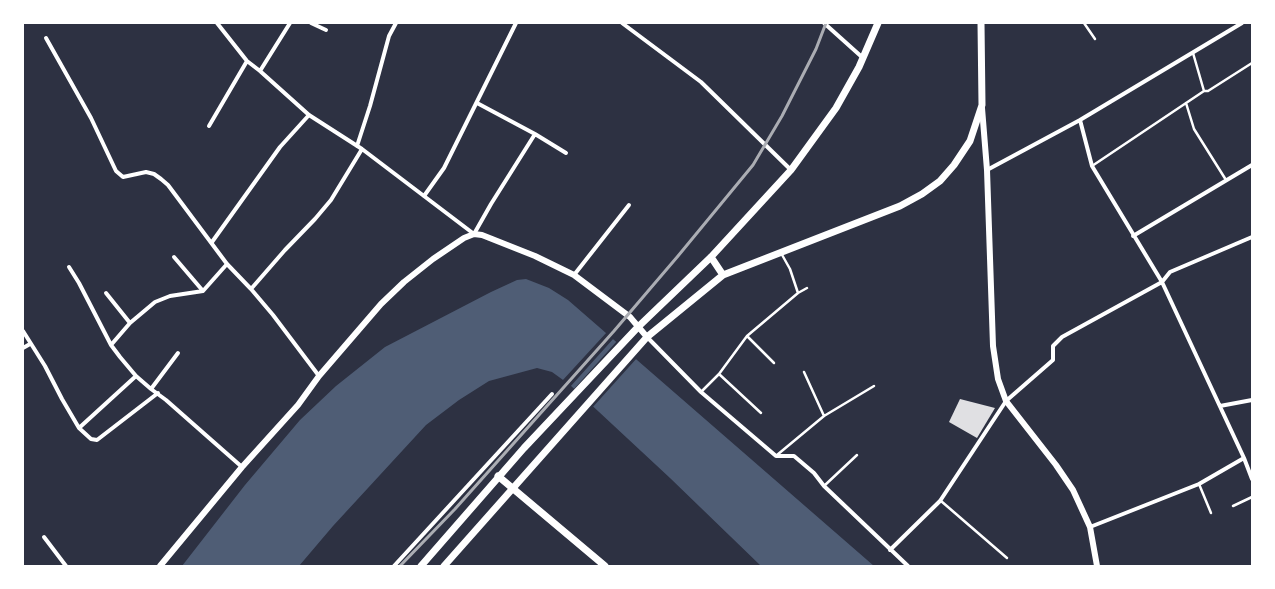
<!DOCTYPE html>
<style>
body{margin:0}
#map{position:relative;width:1275px;height:589px;overflow:hidden;background:#2d3142;font-family:"PT Sans",sans-serif}
canvas{display:block}
.frame{position:absolute;inset:0;border:24px solid #fff;pointer-events:none}
</style>
<div id="map">
<canvas width="1275" height="589"></canvas>
<div class="frame"></div>
</div>
<script>
const c = document.querySelector('canvas').getContext('2d');
c.lineJoin = 'round';
function fill(path, color) { c.fillStyle = color; c.fill(path, 'evenodd'); }
const shape = rows => new Path2D(rows.map(r => 'M' + r).join(''));
function stroke(path, color, width, dash) { c.strokeStyle = color; c.lineWidth = width; c.lineCap = dash ? 'butt' : 'round'; c.setLineDash(dash || []); c.stroke(path); }
const water = shape([
 [526,279,549,288,568,300,874,566,761,566,670,478,570,385,552,372,537,368,489,381,459,400,426,425,333,526,299,566,182,566,245,485,300,420,336,386,385,347,491,292,517,280]
]);
const pier = shape([
 [607,332,614,338,570,387,562,381],
 [617,341,637,358,592,408,573,390]
]);
const building = shape([
 [960,399,995,408,977,438,949,422]
]);
const service = shape([
 [1084,23,1095,39],
 [1193,53,1204,91],
 [1186,103,1194,129,1226,180],
 [1092,166,1204,91,1208,91,1252,63],
 [781,253,790,269,798,293],
 [747,336,774,363],
 [804,372,824,416],
 [719,374,761,413],
 [701,392,719,374,747,336,798,293,807,288],
 [777,455,824,416,874,386],
 [1199,484,1211,513],
 [824,486,857,455],
 [941,501,1007,558],
 [1233,506,1252,497]
]);
const minor = shape([
 [217,23,247,61,260,71,309,115,362,149,474,234,491,204,535,134],
 [311,23,326,30],
 [622,23,701,82,791,170],
 [824,23,863,58],
 [46,38,91,118,116,171,123,177,146,172,154,174,161,179,168,185,227,264,251,289,273,315,319,376],
 [260,71,290,23],
 [477,103,535,134,566,153],
 [1080,120,1092,166,1162,282,1244,458,1252,479],
 [209,126,247,61],
 [357,146,370,106,389,36,396,23],
 [987,170,1080,120,1242,23],
 [424,196,444,168,516,23],
 [1133,236,1252,165],
 [212,242,280,147,309,115],
 [174,257,203,291],
 [69,267,79,283,111,345,120,357,136,376,151,389,166,400,242,467],
 [574,275,629,205],
 [251,289,285,250,315,219,331,200,362,149],
 [106,293,130,323],
 [23,331,45,366,62,399,79,428,91,439,97,440,158,393],
 [647,337,701,392,776,456,794,456,814,473,824,486,908,566],
 [111,345,130,323,155,302,170,296,203,291,227,264],
 [23,348,30,344],
 [151,389,178,353],
 [1220,406,1252,400],
 [79,428,136,376],
 [1090,527,1199,484,1244,458],
 [44,537,66,566],
 [890,550,940,501,1006,401,1053,360,1053,346,1062,337,1162,282,1170,272,1252,237],
 [394,566,552,394]
]);
const tertiary = shape([
 [982,108,987,170,993,346,998,379,1006,401,1056,465,1073,490,1090,527,1097,566],
 [160,566,242,467,298,405,319,376,381,304,404,282,433,259,464,238,474,234,482,235,535,256,574,275,630,317,647,337]
]);
const secondary = shape([
 [498,476,605,566]
]);
const primary = shape([
 [711,257,723,275],
 [421,566,524,448,638,327,711,257,791,170,836,108,859,67,878,23],
 [444,566,647,337,723,275,900,206,922,194,940,181,954,165,970,141,982,105,981,23]
]);
const rail = shape([
 [400,566,455,509,614,331,678,256,753,165,782,116,816,49,826,23]
]);
fill(water, '#4f5d75');
fill(pier, '#2d3142');
fill(building, '#e0e0e3');
stroke(service, '#fff', 2.5);
stroke(minor, '#fff', 4);
stroke(tertiary, '#fff', 6);
stroke(secondary, '#fff', 7);
stroke(primary, '#fff', 7);
stroke(rail, '#abadb3', 3);
</script>
